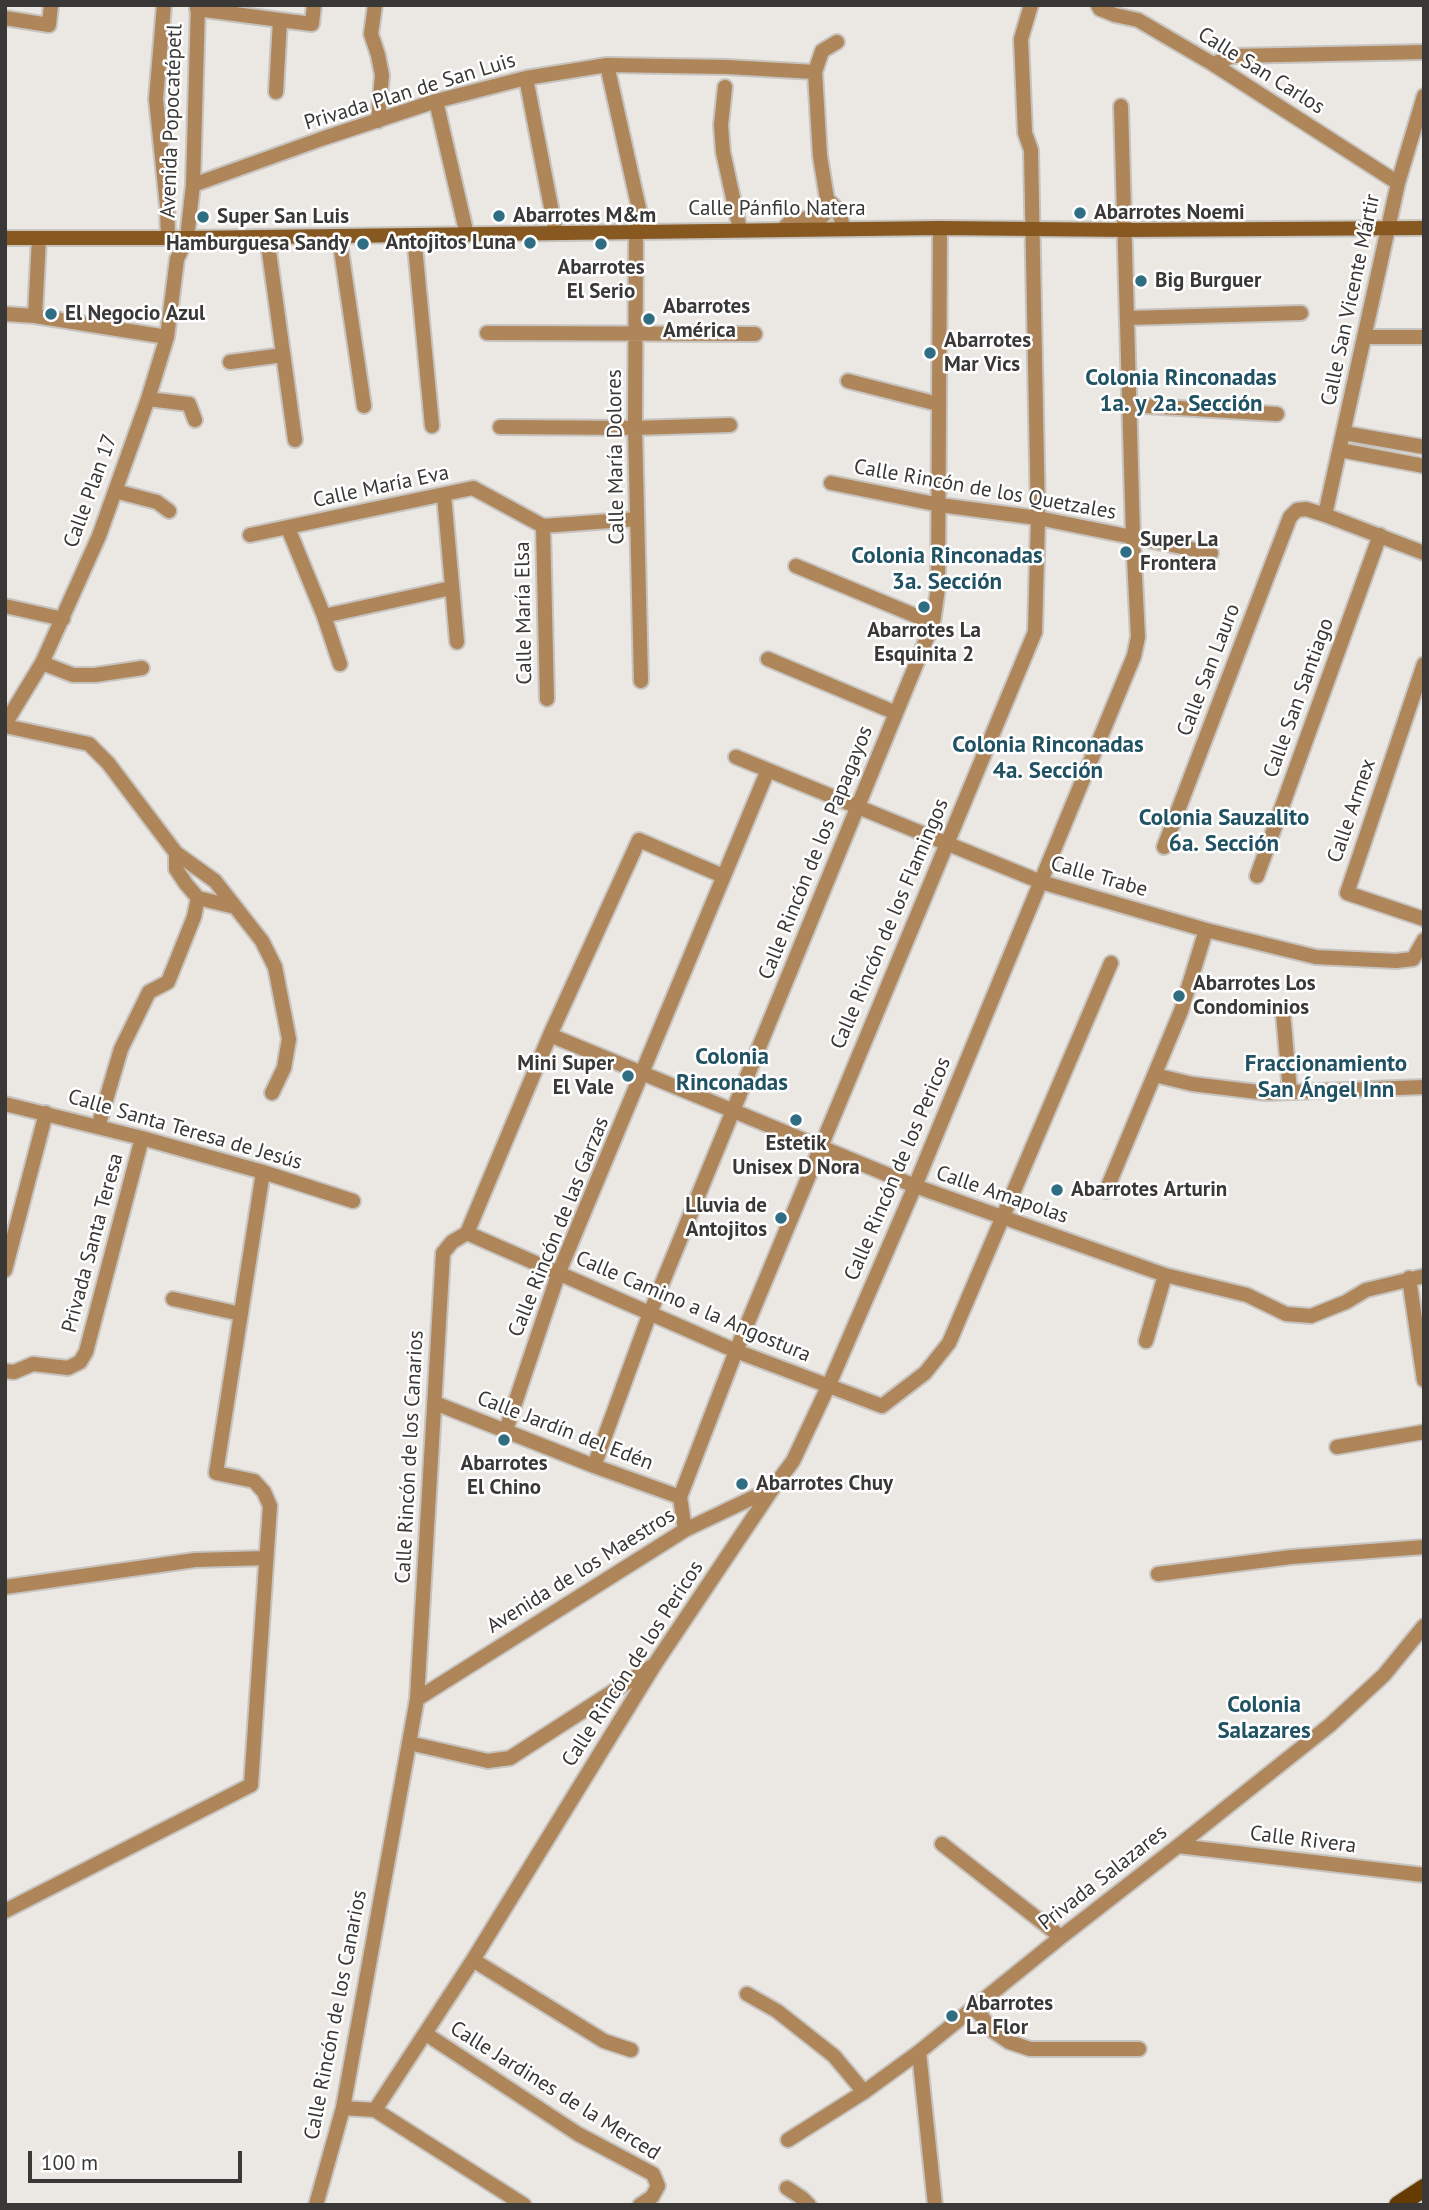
<!DOCTYPE html>
<meta charset="utf-8">
<style>
body{margin:0}
#map{position:relative;width:1429px;height:2210px;overflow:hidden;background:#ebe7e3;font-family:"PT Sans",sans-serif}
canvas{display:block}
.frame{position:absolute;inset:0;border:7px solid #393836;pointer-events:none}
.scale{position:absolute;left:28px;top:2151px;width:214px;height:32px;box-sizing:border-box;border:4px solid #393836;border-top:0;padding-left:9px;font-size:21px;line-height:24px;white-space:nowrap;color:#393836;-webkit-text-stroke:5px #fff;paint-order:stroke}
</style>
<div id="map">
<canvas width="1429" height="2210"></canvas>
<div class="frame"></div>
<div class="scale">100 m</div>
</div>
<script>
const c = document.querySelector('canvas').getContext('2d');
c.lineJoin = 'round';
const shape = rows => new Path2D(rows.map(r => 'M' + r).join(''));
function stroke(path, color, width, dash) { c.strokeStyle = color; c.lineWidth = width; c.lineCap = dash ? 'butt' : 'round'; c.setLineDash(dash || []); c.stroke(path); }
function drawText(font, color, halo, rows, align = 'center') {
  c.font = font + ' "PT Sans",sans-serif'; c.lineWidth = 5; c.setLineDash([]); c.textBaseline = 'middle'; c.strokeStyle = halo; c.fillStyle = color; for (const [text, x, y, turn = 0] of rows) {
    c.save(); c.translate(x, y); c.rotate((+turn || 0) * Math.PI / 180); c.textAlign = isNaN(turn) ? turn : align; if (halo) c.strokeText(text, 0, 0); c.fillText(text, 0, 0); c.restore();
  }
}
const minor = shape([
 [375,5,371,34,378,55,382,75,378,121],
 [1098,5,1100,9,1115,15,1138,20,1213,64,1398,183],
 [197,9,280,20],
 [5,18,49,25,51,5],
 [1213,64,1233,56,1424,52],
 [607,65,644,231],
 [526,78,556,233],
 [725,87,721,125,723,152,740,230],
 [276,92,280,20,312,24,314,5],
 [436,101,467,235],
 [193,185,324,138,436,101,526,78,607,65,727,67,815,72],
 [827,199,838,210,844,229],
 [782,230,791,221,823,216,826,212,827,199,820,156,815,72,822,51,837,42],
 [636,231,635,428,641,681],
 [339,236,364,406],
 [414,236,432,426],
 [267,237,295,440],
 [5,314,35,316,167,337],
 [35,316,39,238],
 [1127,318,1301,313],
 [487,333,755,334],
 [1364,337,1424,337],
 [230,362,283,355],
 [848,381,938,404],
 [148,399,189,404,195,420],
 [1129,405,1277,414],
 [500,427,635,428,730,425],
 [1344,433,1424,447],
 [1340,450,1424,466],
 [831,483,940,505,1038,518,1211,553],
 [115,491,157,502,169,511],
 [444,495,457,642],
 [1325,515,1398,183,1424,96],
 [543,526,547,699],
 [288,528,324,616,340,664],
 [250,535,473,488,543,526,637,519],
 [796,566,933,623],
 [5,606,63,619],
 [324,616,451,588],
 [768,659,896,713],
 [42,663,73,675,95,675,142,668],
 [1424,664,1347,893,1424,919],
 [5,724,42,663,99,536,148,399,167,337,177,259,187,238],
 [5,726,89,744,108,763,176,853,215,881,262,941,275,967,289,1039,284,1068,272,1093],
 [736,757,1041,882,1206,930,1316,957,1396,961,1413,959,1424,940],
 [1164,847,1290,517,1297,510,1306,509,1325,515,1424,553],
 [1257,876,1380,535],
 [198,898,235,907],
 [1283,1013,1290,1092],
 [550,1035,915,1186,1165,1275,1247,1295,1286,1314,1311,1316,1346,1302,1366,1290,1424,1276],
 [1155,1075,1192,1084,1266,1093,1424,1087],
 [5,1104,142,1138,263,1172,353,1201],
 [98,1127,121,1049,149,992,168,982,194,917,198,898,186,884,176,869,176,853],
 [1106,1191,1181,1011,1206,930],
 [467,1233,736,1351,882,1406,925,1373,949,1343,1111,963],
 [5,1270,46,1113],
 [1409,1278,1424,1380],
 [173,1299,241,1314],
 [1146,1341,1165,1275],
 [5,1371,14,1372,33,1364,68,1368,80,1362,86,1352,142,1138],
 [435,1403,594,1466,680,1497],
 [506,1430,559,1272,768,770],
 [1337,1447,1424,1432],
 [594,1466,650,1313,933,623,938,588,940,228],
 [685,1530,680,1497,736,1351,1035,632,1038,518,1031,150,1025,133,1021,39,1031,5],
 [1158,1574,1291,1557,1424,1547],
 [5,1587,195,1560,266,1558],
 [417,1699,685,1530,771,1489],
 [409,1743,488,1761,510,1758,651,1667],
 [942,1844,1061,1937],
 [1178,1846,1424,1875],
 [5,1911,251,1785,270,1506,264,1492,254,1481,216,1473,263,1172],
 [473,1960,604,2041,631,2050],
 [747,1994,777,2011,834,2056,864,2092],
 [974,2007,993,2031,1009,2042,1030,2049,1139,2049],
 [426,2034,578,2134,653,2174,658,2186,652,2197,640,2205],
 [919,2052,935,2205],
 [343,2108,375,2110,524,2205],
 [375,2110,473,1960,655,1664,773,1488,793,1461,828,1387,915,1186,1134,656,1138,637,1133,537,1121,106],
 [788,2140,864,2092,919,2052,1061,1937,1178,1846,1330,1725,1384,1675,1424,1626],
 [787,2188,802,2198,809,2205],
 [316,2205,343,2108,417,1699,443,1253,452,1242,467,1233,550,1035,639,840,723,876]
]);
const tertiary = shape([
 [164,5,156,99,167,206,168,238],
 [187,238,193,185,198,5]
]);
const secondary = shape([
 [5,238,187,238,940,228,1125,230,1424,228]
]);
const primary = shape([
 [1398,2205,1424,2188]
]);
const markers = [
 [1080,213,7,"#2f6d83"],
 [499,216,7,"#2f6d83"],
 [203,217,7,"#2f6d83"],
 [530,243,7,"#2f6d83"],
 [363,244,7,"#2f6d83"],
 [601,244,7,"#2f6d83"],
 [1141,281,7,"#2f6d83"],
 [51,314,7,"#2f6d83"],
 [649,319,7,"#2f6d83"],
 [930,353,7,"#2f6d83"],
 [1126,552,7,"#2f6d83"],
 [924,607,7,"#2f6d83"],
 [1179,996,7,"#2f6d83"],
 [628,1076,7,"#2f6d83"],
 [796,1120,7,"#2f6d83"],
 [1057,1190,7,"#2f6d83"],
 [781,1218,7,"#2f6d83"],
 [504,1440,7,"#2f6d83"],
 [742,1484,7,"#2f6d83"],
 [952,2016,7,"#2f6d83"]
];
const streetNames = [
 ["Calle San Carlos",1261,71,32],
 ["Privada Plan de San Luis",410,92,-17],
 ["Avenida Popocatépetl",172,121,-88],
 ["Calle Pánfilo Natera",777,209],
 ["Calle San Vicente Mártir",1351,300,-78],
 ["Calle María Dolores",616,457,-91],
 ["Calle María Eva",381,487,-12],
 ["Calle Rincón de los Quetzales",985,490,10],
 ["Calle Plan 17",91,491,-70],
 ["Calle María Elsa",524,613,-91],
 ["Calle San Lauro",1209,670,-69],
 ["Calle San Santiago",1299,698,-70],
 ["Calle Armex",1352,811,-71],
 ["Calle Rincón de los Papagayos",816,853,-68],
 ["Calle Trabe",1099,877,16],
 ["Calle Rincón de los Flamingos",890,924,-67],
 ["Calle Santa Teresa de Jesús",185,1130,16],
 ["Calle Rincón de los Pericos",898,1169,-67],
 ["Calle Amapolas",1002,1195,19],
 ["Calle Rincón de las Garzas",559,1227,-68],
 ["Privada Santa Teresa",93,1243,-75],
 ["Calle Camino a la Angostura",693,1307,23],
 ["Calle Jardín del Edén",565,1431,21],
 ["Calle Rincón de los Canarios",410,1457,-87],
 ["Avenida de los Maestros",581,1571,-32],
 ["Calle Rincón de los Pericos",633,1664,-57],
 ["Calle Rivera",1303,1840,7],
 ["Privada Salazares",1103,1878,-38],
 ["Calle Rincón de los Canarios",336,2015,-79],
 ["Calle Jardines de la Merced",555,2091,32]
];
const poiNames = [
 ["Abarrotes Noemi",1094,213],
 ["Abarrotes M&m",513,216],
 ["Super San Luis",217,217],
 ["Antojitos Luna",516,243,"right"],
 ["Hamburguesa Sandy",349,244,"right"],
 ["Abarrotes",601,268,"center"],
 ["El Serio",601,292,"center"],
 ["Big Burguer",1155,281],
 ["Abarrotes",663,307],
 ["América",663,331],
 ["El Negocio Azul",65,314],
 ["Abarrotes",944,341],
 ["Mar Vics",944,365],
 ["Super La",1140,540],
 ["Frontera",1140,564],
 ["Abarrotes La",924,631,"center"],
 ["Esquinita 2",924,655,"center"],
 ["Abarrotes Los",1193,984],
 ["Condominios",1193,1008],
 ["Mini Super",614,1064,"right"],
 ["El Vale",614,1088,"right"],
 ["Estetik",796,1144,"center"],
 ["Unisex D Nora",796,1168,"center"],
 ["Abarrotes Arturin",1071,1190],
 ["Lluvia de",767,1206,"right"],
 ["Antojitos",767,1230,"right"],
 ["Abarrotes",504,1464,"center"],
 ["El Chino",504,1488,"center"],
 ["Abarrotes Chuy",756,1484],
 ["Abarrotes",966,2004],
 ["La Flor",966,2028]
];
const neighbourhoodNames = [
 ["Colonia Rinconadas",1181,378],
 ["1a. y 2a. Sección",1181,404],
 ["Colonia Rinconadas",947,556],
 ["3a. Sección",947,582],
 ["Colonia Rinconadas",1048,745],
 ["4a. Sección",1048,771],
 ["Colonia Sauzalito",1224,818],
 ["6a. Sección",1224,844],
 ["Colonia",732,1057],
 ["Rinconadas",732,1083],
 ["Fraccionamiento",1326,1064],
 ["San Ángel Inn",1326,1090],
 ["Colonia",1264,1705],
 ["Salazares",1264,1731]
];
stroke(minor, '#c7c4c0', 18);
stroke(tertiary, '#c7c4c0', 18);
stroke(secondary, '#c7c4c0', 18);
stroke(primary, '#c7c4c0', 21);
stroke(minor, '#af855a', 14);
stroke(tertiary, '#af855a', 14);
stroke(secondary, '#875820', 14);
stroke(primary, '#653b00', 18);
for (const [x, y, r, color] of markers) { const dot = new Path2D(); dot.arc(x, y, r, 0, 2 * Math.PI); c.fillStyle = color; c.fill(dot); stroke(dot, '#fff', 2.5); }
drawText('21px', '#393836', '#fff', streetNames);
drawText('bold 21px', '#393836', '#fff', poiNames, 'left');
drawText('bold 23px', '#205263', '#fff', neighbourhoodNames);
</script>
